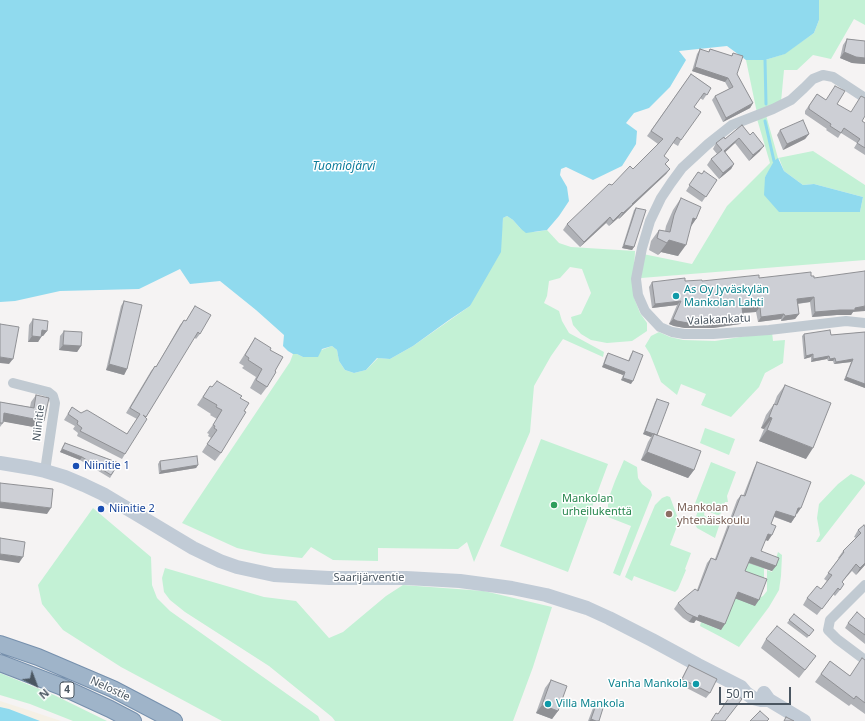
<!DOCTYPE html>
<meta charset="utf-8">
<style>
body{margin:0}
#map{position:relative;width:865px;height:721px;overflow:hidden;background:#f5f3f3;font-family:"Noto Sans",sans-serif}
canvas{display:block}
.north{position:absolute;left:16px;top:665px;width:40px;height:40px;-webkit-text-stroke:3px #fff;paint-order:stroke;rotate:138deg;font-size:11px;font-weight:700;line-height:16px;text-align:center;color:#4a5661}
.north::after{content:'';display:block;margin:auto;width:14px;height:18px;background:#4a5661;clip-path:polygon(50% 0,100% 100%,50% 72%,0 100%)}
.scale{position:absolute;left:719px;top:687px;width:72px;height:18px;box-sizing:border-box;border:2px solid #4a5661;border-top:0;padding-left:5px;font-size:12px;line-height:14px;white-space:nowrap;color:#4a5661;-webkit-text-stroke:3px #fff;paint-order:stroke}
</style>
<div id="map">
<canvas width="865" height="721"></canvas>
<div class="north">N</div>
<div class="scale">50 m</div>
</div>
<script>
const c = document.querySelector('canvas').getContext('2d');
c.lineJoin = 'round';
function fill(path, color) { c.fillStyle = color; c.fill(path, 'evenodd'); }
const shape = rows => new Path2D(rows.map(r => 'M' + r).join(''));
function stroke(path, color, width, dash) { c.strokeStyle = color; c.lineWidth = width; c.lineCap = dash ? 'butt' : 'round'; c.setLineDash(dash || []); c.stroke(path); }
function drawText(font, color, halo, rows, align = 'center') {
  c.font = font + ' "Noto Sans",sans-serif'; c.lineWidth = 3; c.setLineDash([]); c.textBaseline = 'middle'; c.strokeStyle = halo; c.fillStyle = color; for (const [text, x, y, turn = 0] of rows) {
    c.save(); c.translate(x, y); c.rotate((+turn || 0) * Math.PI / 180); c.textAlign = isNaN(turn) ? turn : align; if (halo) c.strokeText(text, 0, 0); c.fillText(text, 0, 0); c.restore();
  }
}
const green = shape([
 [819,0,865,0,865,25,854,19,831,59,813,55,797,70,784,70,781,102,757,113,746,60,765,60,784,54,814,33,819,20],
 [766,115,778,158,813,151,865,185,865,260,641,278,643,254,692,264,727,206,770,163,757,119],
 [779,158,784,171,803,185,814,184,863,197,860,212,765,177],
 [507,216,513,220,521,229,535,232,547,230,559,243,571,247,635,251,633,295,640,313,647,323,647,331,632,341,607,343,591,340,581,334,573,325,571,317,581,314,591,293,582,269,570,267,560,278,549,281,547,296,544,303,559,311,562,321,569,333,604,352,603,357,563,339,551,356,534,386,530,432,474,562,467,542,458,549,378,548,378,561,333,560,311,547,302,558,264,554,237,548,182,523,290,362,293,354,297,354,303,357,332,346,337,350,339,361,345,370,354,373,366,370,378,358,390,359,413,346,470,306,502,227,503,218],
 [659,332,670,337,683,340,715,341,772,332,773,341,785,340,783,363,765,373,759,387,731,417,701,405,706,394,681,384,677,395,661,382,650,354,645,346,651,336],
 [705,428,735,439,729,455,700,443],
 [541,439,608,464,568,572,500,546],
 [624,460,637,467,638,478,642,484,651,491,652,495,620,576,613,573,631,526,608,517,608,500,615,481],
 [711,462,736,472,727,496,728,502,725,502,721,513,719,515,717,515,705,510,704,515,705,516,720,523,715,538,697,528,694,522,699,508,694,506],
 [851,474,862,479,865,482,865,484,820,542,816,542,820,535,817,518,819,504,838,484],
 [667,496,670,497,679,521,670,545,691,553,685,569,686,570,678,589,675,592,634,576,632,581,625,577,655,505,662,498],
 [93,508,151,557,152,585,157,598,170,611,318,716,320,721,222,721,121,667,63,630,42,604,38,585],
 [778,552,782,555,781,576,779,590,769,607,739,647,721,637,700,626,701,622,721,630,734,598,757,599,763,596,767,591,767,570,772,572],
 [747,562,764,568,764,585,762,592,741,577],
 [165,568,264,597,296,601,329,638,343,632,386,596,403,585,484,591,552,607,533,667,513,721,335,721,332,717,269,666,185,612,170,600,164,592,162,578],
 [0,673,54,695,107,721,73,721,30,704,0,695]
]);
const sand = shape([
 [0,701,28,710,61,721,40,721,9,709,0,707]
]);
const water = shape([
 [0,0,819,0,819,20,814,33,785,54,765,60,746,60,727,46,679,51,686,60,670,87,649,108,634,113,626,123,637,131,636,144,622,166,593,180,566,167,561,169,560,175,567,187,569,201,559,216,547,230,526,233,521,229,513,220,507,216,503,218,501,252,470,306,449,320,413,346,390,359,377,358,366,370,354,373,345,370,339,361,337,350,332,346,322,349,318,357,303,357,297,354,293,354,288,351,283,346,284,335,256,310,220,281,190,284,180,269,139,289,60,291,15,301,0,302],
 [778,158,784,171,803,185,814,184,863,197,860,212,779,212,764,195,765,177,774,161],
 [0,707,9,709,40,721,0,721]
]);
const stream = shape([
 [765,60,766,104],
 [765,121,774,161]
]);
const minor = shape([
 [865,98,833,77,823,75,813,79,804,88,791,100,773,109,732,125,708,144,682,168,671,183,661,198,650,221,642,248,636,279,638,295,645,311,660,327,672,332,684,334,713,334,769,330,846,321,865,323],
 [13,383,48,392,53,396,55,403,45,471],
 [865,585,830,620,828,630,837,639,865,660]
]);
const secondary = shape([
 [0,463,31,468,45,471,65,477,84,485,103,494,193,548,220,561,237,567,274,575,329,578,406,578,460,581,512,588,546,595,571,603,587,608,609,618,652,640,698,665,741,687,746,693,753,698,761,700,769,700],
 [764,693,769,700,804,721]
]);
const trunk = shape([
 [0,644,38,657,113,689,174,721],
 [0,663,60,686,110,709,133,721]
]);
const wall = shape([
 [847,39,865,41,865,64,852,63,840,58,843,45],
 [700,49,708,52,710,49,731,56,733,53,737,74,753,103,750,108,723,122,712,100,715,96,729,89,725,82,692,71,697,54],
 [691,74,711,88,703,100,700,98,694,107,681,140,678,146,673,143,664,156,666,164,670,169,666,174,632,206,619,219,618,218,609,226,606,223,580,247,563,230,567,224,612,185,633,169,658,144,647,136],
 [817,94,826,100,837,104,865,123,865,155,854,148,857,143,841,133,838,138,826,130,827,129,805,114,805,111],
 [742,125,760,151,749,161,735,143,725,152,734,164,731,169,719,179,707,165,711,159,717,154,713,149,716,143,725,139],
 [780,130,809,134,805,139,783,150,777,135],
 [698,172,702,174,717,180,702,202,686,191],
 [681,198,696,219,690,227,678,256,661,252,658,255,649,250,651,241,659,230,665,231,666,226,673,210],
 [636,208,634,247,632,250,622,248,634,210],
 [811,276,853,312,851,315,837,315,812,317,810,302,798,304,799,314,795,319,781,321,781,319,758,322,756,312,743,313,740,324,713,328,685,328,674,326,669,324,677,305,652,308,649,287,652,282,702,281],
 [124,301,127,369,124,375,106,370,121,306],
 [195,306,200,334,196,339,194,337,146,417,125,454,122,459,77,436,78,433,73,429,75,426,64,420,72,407,81,413,127,434,137,419,126,413,151,371,155,366,156,367,180,325,184,320,186,321],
 [33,319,47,331,43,336,42,336,38,342,28,342,29,325],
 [64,331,81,346,77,352,59,350,60,336],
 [865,332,865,388,844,380,851,362,834,364,833,361,828,361,827,359,811,362,811,357,804,359,802,336,804,334,831,335],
 [255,338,270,350,275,371,267,387,261,395,250,388,256,377,242,368,244,366,239,363],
 [633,351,631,384,621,380,623,375,602,367,606,356,608,353,628,361,631,354],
 [217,381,240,398,244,411,221,453,215,461,202,452,211,438,208,436,209,434,207,433,217,419,210,415,211,414,197,405,210,386,212,387],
 [785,385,806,459,759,441,764,429,761,428,766,415,774,404,777,396],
 [36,395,44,421,39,428,3,421,3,423,0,427,0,402,30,407,31,402],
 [657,399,657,435,694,470,688,478,641,460,648,442,651,437,643,434,655,402],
 [65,443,119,463,110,478,80,460,60,452,63,446],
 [160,461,198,465,196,468,159,474,158,464],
 [757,462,797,514,796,514,795,517,791,523,774,517,771,524,768,541,765,540,761,551,776,566,772,571,748,563,745,571,755,606,735,598,721,630,696,620,694,623,689,622,683,618,674,609,678,603,697,590,707,563,711,558,715,559,737,500,741,495,743,496,754,468],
 [864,525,865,565,856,575,852,571,842,582,840,590,835,596,833,594,817,615,803,605,807,598,821,589,827,581,824,579,839,558,838,558,843,551,856,538,854,537,858,530],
 [794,614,814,630,807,638,787,623],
 [865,619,865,644,845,628,848,623],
 [766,639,816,656,799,678,761,648],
 [865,660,865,714,851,704,849,706,815,682,830,661,850,676],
 [689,665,710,693,706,698,679,684,686,670],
 [551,680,558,711,552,719,536,713,545,688],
 [597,702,599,721,588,721,593,708]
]);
const shadedWall = shape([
 [844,52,865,58,865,64,852,63,840,58],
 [695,67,728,78,725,82,692,71],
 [753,103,750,108,723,122,726,118],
 [809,134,805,139,783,150,787,144],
 [739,138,735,143,720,157,724,151],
 [764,146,760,151,749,161,753,155],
 [734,164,731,169,719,179,723,173],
 [670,169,666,174,632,206,619,219,623,213,632,204],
 [622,212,618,218,609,226,613,221],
 [610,217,606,223,580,247,584,242],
 [693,218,696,219,688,231],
 [669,240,686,245,678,256,661,252,658,255],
 [624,245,634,247,632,250,622,248],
 [814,297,810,302,794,304,797,299],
 [681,301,677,305,652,308,655,304],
 [865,306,865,311,853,312,851,315,837,315,812,317,815,312],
 [760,307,756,312,739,313,742,308],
 [784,314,781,319,758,322,761,317],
 [799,314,795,319,781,321,785,316],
 [673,319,744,320,740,324,713,328,685,328,674,326,669,324],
 [42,330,47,331,43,336,38,336],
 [32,336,41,337,38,342,28,342],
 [63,345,81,346,77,352,59,350],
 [813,354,811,357,804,359,806,356],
 [829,356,827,359,811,362,813,359],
 [0,357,13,359,9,364,0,363],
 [835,358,833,361,828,361,830,359],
 [853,359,851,362,834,364,836,362],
 [109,364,127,369,124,375,106,370],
 [604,364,625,372,623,375,602,367],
 [846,377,865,384,865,388,844,380],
 [623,378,633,381,631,384,621,380],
 [4,413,44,421,39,428,0,421],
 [769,417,772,418,764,429,761,428],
 [767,430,813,448,806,459,759,441],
 [645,431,653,434,651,437,643,434],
 [62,449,82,457,80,460,60,452],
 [647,452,694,470,688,478,641,460],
 [198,465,196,468,159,474,161,471],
 [0,502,51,508,47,514,0,508],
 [798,508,801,508,797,514,795,513],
 [776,511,795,517,791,523,773,516],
 [768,534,772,535,768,541,764,539],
 [0,554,23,557,19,563,0,560],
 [751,557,776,566,772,571,747,562],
 [865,563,865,565,856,575,860,568],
 [738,592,759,600,755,606,734,598],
 [699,615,725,624,721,630,696,620,694,623,689,622,693,616],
 [542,705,558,711,552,719,536,713],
 [591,719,596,721,589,721]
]);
const building = shape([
 [847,39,865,41,865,58,856,57,844,52,847,39],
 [700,49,709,52,710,49,732,56,733,53,743,56,737,74,753,103,726,118,715,96,733,87,728,78,695,67,700,49],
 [691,74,711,88,707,95,704,93,694,107,701,112,681,140,677,137,664,156,669,160,665,164,670,169,632,204,633,204,623,213,622,212,613,221,610,217,584,242,567,224,609,184,612,185,630,166,633,169,663,139,651,131,691,74],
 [835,86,845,91,837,104,851,112,861,96,865,98,865,116,862,121,865,123,865,148,857,143,860,139,844,128,841,133,830,126,831,124,809,109,809,106,817,94,826,100,835,86],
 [803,120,809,134,787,144,780,130,803,120],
 [742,125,750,135,753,132,764,146,753,155,739,138,724,151,734,164,723,173,711,159,722,150,716,143,724,137,725,139,742,125],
 [704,171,717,180,706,197,689,185,698,172,702,174,704,171],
 [681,198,701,207,696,219,693,218,686,245,669,240,667,243,657,238,659,230,670,232,674,215,681,198],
 [636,208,646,210,634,247,624,245,636,208],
 [865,271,865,306,855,308,855,310,840,310,815,312,814,297,797,299,799,314,785,316,784,314,761,317,760,307,742,308,744,320,716,323,688,323,677,321,673,319,681,301,655,304,652,282,685,278,685,281,702,280,702,281,759,275,759,278,811,272,811,276,814,276,814,278,865,271],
 [124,301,142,305,127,369,109,364,124,301],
 [195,306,211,315,200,334,198,332,146,417,143,415,147,419,125,454,80,431,82,428,77,424,78,421,68,414,72,407,81,413,87,410,127,434,140,414,130,408,155,366,156,367,184,320,186,321,195,306],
 [33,319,48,321,47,331,42,330,41,337,32,336,33,319],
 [0,324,19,327,13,359,0,357,0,324],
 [830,330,831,335,865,332,865,384,846,377,853,359,836,362,835,358,830,359,829,356,813,359,813,354,806,356,804,334,830,330],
 [64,331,82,332,81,346,63,345,64,331],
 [255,338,271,348,270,350,283,357,275,371,276,372,267,387,256,380,262,369,248,360,249,358,245,355,255,338],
 [633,351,643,355,633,381,623,378,625,372,604,364,608,353,629,361,633,351],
 [217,381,242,396,240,398,249,403,244,411,246,412,221,453,207,444,217,430,214,428,215,426,213,425,222,410,216,407,217,405,203,397,210,386,212,387,217,381],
 [785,385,831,403,813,448,767,430,772,418,769,417,774,404,777,405,785,385],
 [36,395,49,398,44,421,4,413,3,423,0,423,0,402,34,408,36,395],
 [657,399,669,403,657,435,645,431,657,399],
 [654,434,701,451,694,470,647,452,654,434],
 [65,443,119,463,111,475,82,457,62,449,65,443],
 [197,456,198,465,161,471,160,461,197,456],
 [757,462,811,482,801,508,798,508,795,517,776,511,771,524,776,526,772,535,768,534,761,551,779,558,776,566,751,557,745,571,767,579,759,600,738,592,725,624,699,615,698,618,693,616,687,613,678,603,695,589,698,591,711,558,716,560,741,495,745,496,757,462],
 [0,483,53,489,51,508,0,502,0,483],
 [864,525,865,527,865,563,860,568,856,564,842,582,844,584,840,590,838,588,822,609,807,598,817,586,821,589,832,575,828,573,844,552,843,551,861,533,858,530,864,525],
 [0,538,25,542,23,557,0,554,0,538],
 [857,612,865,619,865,635,848,623,857,612],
 [794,614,814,630,809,636,789,620,794,614],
 [777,626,816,656,805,670,766,639,777,626],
 [862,658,865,660,865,703,856,696,854,699,821,674,830,661,850,676,862,658],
 [689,665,717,679,710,693,682,679,689,665],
 [551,680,567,686,558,711,542,705,551,680],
 [733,692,742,699,725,721,711,721,716,713,718,714,733,692],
 [597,702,604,705,599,721,596,721,591,719,597,702],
 [760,711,769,719,767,721,750,721,760,711],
 [786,717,794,721,784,721,786,717]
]);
const markers = [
 [676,296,4,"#0f9aa8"],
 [76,466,4,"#1a4fb4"],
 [554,505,4,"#2e9e5b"],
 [101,509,4,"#1a4fb4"],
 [669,514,4,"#8d6e63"],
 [696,684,4,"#0f9aa8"],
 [548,704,4,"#0f9aa8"]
];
const shields = [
 [67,690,14]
];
const shieldNames = [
 ["4",67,690]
];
const cultureNames = [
 ["As Oy Jyväskylän",684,290],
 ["Mankolan Lahti",684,303],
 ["Vanha Mankola",688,684,"right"],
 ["Villa Mankola",556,704]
];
const streetNames = [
 ["Valakankatu",719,320,-3],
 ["Niinitie",39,423,-83],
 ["Saarijärventie",369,578],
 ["Nelostie",110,689,25]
];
const transitNames = [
 ["Niinitie 1",84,466],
 ["Niinitie 2",109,509]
];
const leisureNames = [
 ["Mankolan",562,499],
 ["urheilukenttä",562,512]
];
const educationNames = [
 ["Mankolan",677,508],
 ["yhtenäiskoulu",677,521]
];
const waterNames = [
 ["Tuomiojärvi",344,167]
];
fill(green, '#c3f1d5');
fill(sand, '#f5f0e5');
fill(water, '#90daee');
stroke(stream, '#90daee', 3);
stroke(trunk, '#7690ad', 18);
stroke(minor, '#c1cad2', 10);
stroke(secondary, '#c1cbd6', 14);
stroke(trunk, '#9fb4c9', 16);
fill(wall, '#b0b2b7');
fill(shadedWall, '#909195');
fill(building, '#cdcfd5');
stroke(building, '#909195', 1);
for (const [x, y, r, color] of markers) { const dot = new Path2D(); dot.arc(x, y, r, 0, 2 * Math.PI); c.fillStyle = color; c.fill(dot); stroke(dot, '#fff', 1.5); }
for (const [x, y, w] of shields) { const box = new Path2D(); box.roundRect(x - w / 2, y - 8, w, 16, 3); c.fillStyle = '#fff'; c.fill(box); stroke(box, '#4a5661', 1); }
drawText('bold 10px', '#4a5661', null, shieldNames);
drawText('11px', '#0d838f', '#fff', cultureNames, 'left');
drawText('11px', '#4a5661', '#fff', streetNames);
drawText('11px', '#164399', '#fff', transitNames, 'left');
drawText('11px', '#27864d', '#fff', leisureNames, 'left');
drawText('11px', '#785e54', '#fff', educationNames, 'left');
drawText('italic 12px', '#0c7c9b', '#fff', waterNames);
</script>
